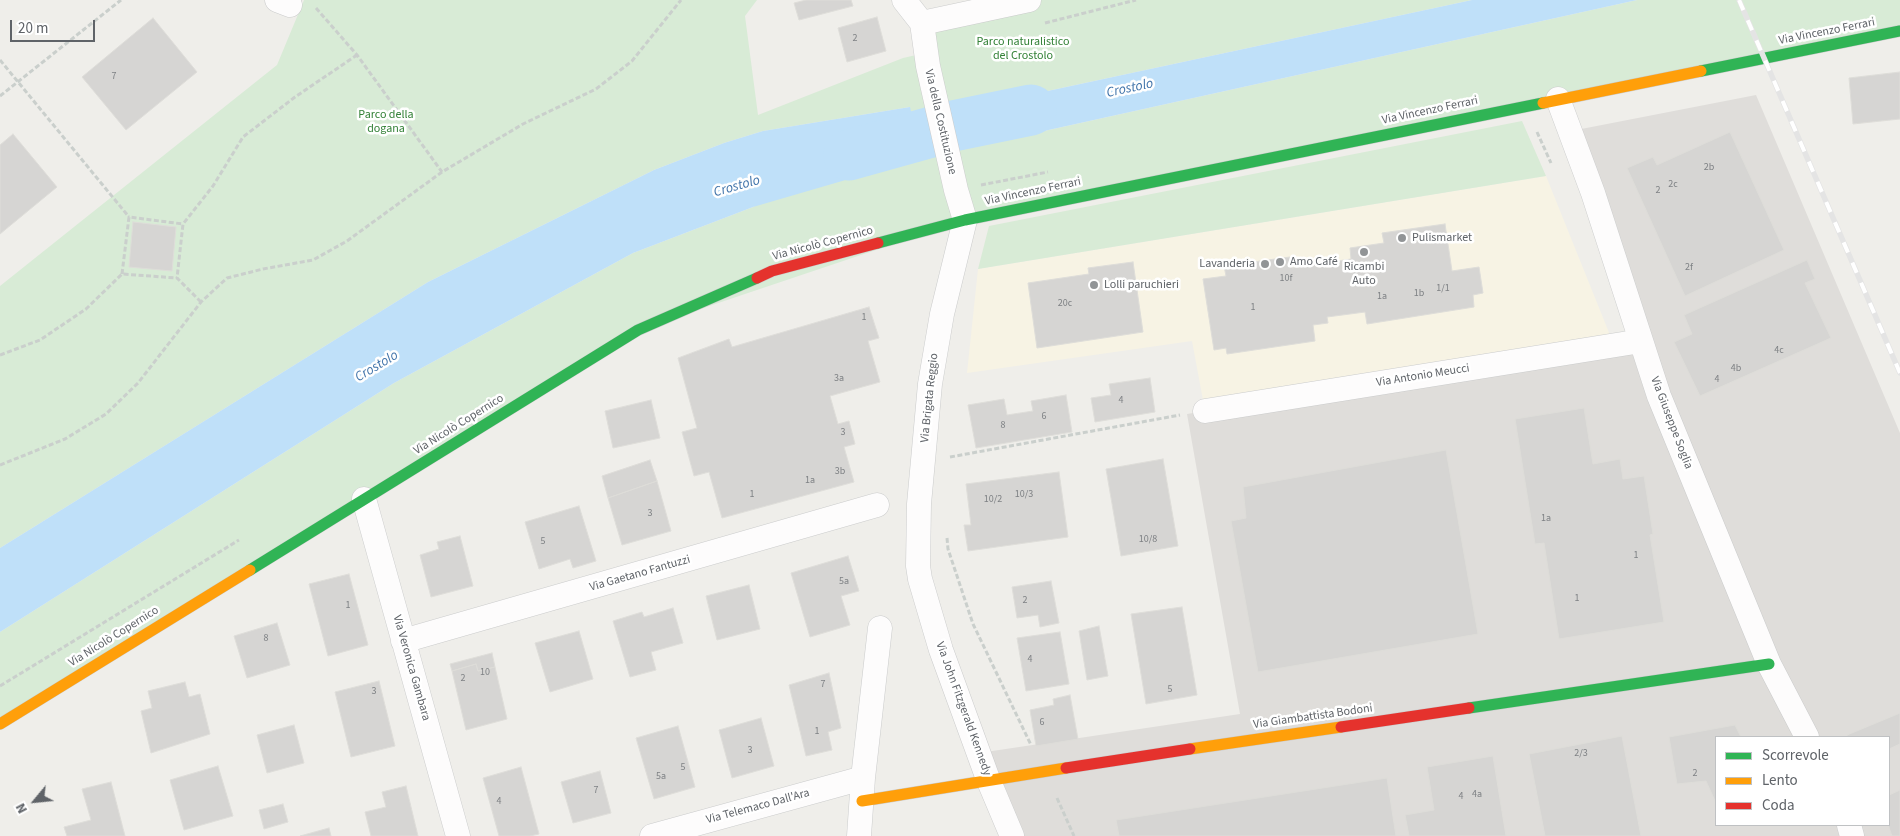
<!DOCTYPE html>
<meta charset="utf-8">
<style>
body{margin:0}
#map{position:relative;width:1900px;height:836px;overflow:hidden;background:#efeeea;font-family:"Source Sans 3",sans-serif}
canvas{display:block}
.legend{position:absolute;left:1715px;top:736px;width:175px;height:90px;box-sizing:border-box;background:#fff;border:1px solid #bfc1c3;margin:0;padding:6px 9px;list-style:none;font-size:15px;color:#5f6368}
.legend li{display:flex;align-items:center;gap:10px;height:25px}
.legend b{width:25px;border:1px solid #bfc1c3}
.north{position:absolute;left:10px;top:776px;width:50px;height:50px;-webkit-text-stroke:4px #fff;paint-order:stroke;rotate:242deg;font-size:14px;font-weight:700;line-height:20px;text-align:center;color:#5f6368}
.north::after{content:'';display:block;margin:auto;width:18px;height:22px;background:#5f6368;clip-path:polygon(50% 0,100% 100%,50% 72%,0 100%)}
.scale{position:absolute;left:10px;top:20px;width:85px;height:22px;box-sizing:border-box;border:2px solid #5f6368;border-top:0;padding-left:6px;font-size:15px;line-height:18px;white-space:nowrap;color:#5f6368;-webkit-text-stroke:4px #fff;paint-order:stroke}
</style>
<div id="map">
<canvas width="1900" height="836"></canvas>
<ul class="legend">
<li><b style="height:6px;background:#30b455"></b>Scorrevole</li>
<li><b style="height:6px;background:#ff9f0a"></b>Lento</li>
<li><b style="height:6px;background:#e5322d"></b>Coda</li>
</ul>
<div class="north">N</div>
<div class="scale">20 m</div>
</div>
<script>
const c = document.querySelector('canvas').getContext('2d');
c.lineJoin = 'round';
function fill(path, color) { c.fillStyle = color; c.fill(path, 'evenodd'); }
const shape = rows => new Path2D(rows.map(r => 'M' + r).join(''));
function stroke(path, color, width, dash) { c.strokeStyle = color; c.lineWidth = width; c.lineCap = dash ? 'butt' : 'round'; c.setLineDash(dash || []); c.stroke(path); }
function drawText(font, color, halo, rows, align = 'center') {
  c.font = font + ' "Source Sans 3",sans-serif'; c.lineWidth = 5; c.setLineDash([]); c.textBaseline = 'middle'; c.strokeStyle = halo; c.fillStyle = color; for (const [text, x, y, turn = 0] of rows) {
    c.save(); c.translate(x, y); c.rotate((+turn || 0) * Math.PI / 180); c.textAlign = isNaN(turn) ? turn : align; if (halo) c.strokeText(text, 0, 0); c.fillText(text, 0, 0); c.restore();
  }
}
const commercial = shape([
 [1546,176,1614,345,1205,411,1192,341,967,373,978,269]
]);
const industrial = shape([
 [1756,95,1900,433,1900,836,1012,836,979,753,1240,714,1187,414,1641,341,1571,131],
 [1716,737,1889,737,1889,825,1716,825]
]);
const green = shape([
 [304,0,757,0,745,16,758,115,903,58,925,53,922,23,1029,0,1472,0,959,110,967,148,1637,0,1900,0,1900,31,965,220,638,330,0,730,0,632,394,383,633,253,753,207,910,107,763,131,724,143,654,170,428,282,0,548,0,286,277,65],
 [1522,121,1546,176,978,269,989,226]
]);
const water = shape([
 [1472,0,1637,0,967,148,959,110],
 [910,107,921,158,753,207,633,253,394,383,0,632,0,548,428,282,654,170,724,143,763,131]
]);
const river = shape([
 [849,155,953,126,1031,110]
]);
const building = shape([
 [806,0,851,0,853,6,799,20,794,3,806,0],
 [877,17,886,51,847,62,838,28,877,17],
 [153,18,197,72,126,130,82,77,153,18],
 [1900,72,1900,119,1853,124,1849,78,1900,72],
 [1730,132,1784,250,1685,296,1627,168,1653,157,1657,165,1730,132],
 [13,134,57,187,0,234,0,145,13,134],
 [133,222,176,227,172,271,129,267,133,222],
 [1445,224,1452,271,1479,267,1483,293,1473,295,1474,307,1367,324,1365,312,1327,317,1328,323,1313,325,1315,341,1227,354,1226,348,1214,350,1203,279,1226,276,1224,266,1290,257,1292,268,1351,259,1350,248,1384,243,1382,233,1445,224],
 [1807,260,1815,279,1805,283,1831,338,1700,396,1674,342,1692,334,1684,315,1807,260],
 [1133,262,1143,332,1037,348,1028,283,1089,274,1088,268,1133,262],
 [869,307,879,338,868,341,880,382,830,396,838,424,849,421,855,444,844,447,854,482,722,518,709,472,694,476,682,432,697,428,678,358,729,339,732,347,869,307],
 [1150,378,1155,412,1095,422,1091,398,1111,395,1109,384,1150,378],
 [1066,395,1072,432,976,448,968,405,1004,399,1007,415,1033,411,1031,401,1066,395],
 [651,400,660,438,613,448,605,411,651,400],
 [1584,408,1593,464,1620,459,1623,479,1644,476,1653,534,1650,535,1664,622,1559,639,1544,543,1535,544,1515,419,1584,408],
 [1446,450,1478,634,1258,672,1231,521,1246,518,1243,487,1446,450],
 [1163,459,1178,546,1121,556,1106,469,1163,459],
 [650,460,657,481,608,498,602,476,650,460],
 [1059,472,1068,537,968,551,964,525,971,525,966,484,1059,472],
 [657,481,671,531,622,545,608,498,657,481],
 [579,506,596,561,573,568,570,559,539,569,525,522,579,506],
 [460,536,473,586,431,597,420,555,439,549,437,542,460,536],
 [848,556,859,591,841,596,850,625,810,637,791,573,848,556],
 [349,574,368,645,328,656,309,584,349,574],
 [1051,581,1059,623,1040,627,1038,615,1017,618,1012,587,1051,581],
 [749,585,760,629,717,640,706,596,749,585],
 [1182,607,1197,695,1146,704,1131,614,1182,607],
 [673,608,683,643,651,652,656,670,630,677,613,621,642,612,644,617,673,608],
 [277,623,290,665,247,678,234,636,277,623],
 [1099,626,1108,676,1087,680,1079,631,1099,626],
 [579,631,593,679,550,692,535,643,579,631],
 [1060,632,1069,684,1026,691,1017,638,1060,632],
 [492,653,495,667,478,671,476,664,452,671,450,664,492,653],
 [476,664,478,671,495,667,507,719,466,730,452,671,476,664],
 [829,673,841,728,828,732,832,750,806,756,789,685,829,673],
 [379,681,395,746,351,757,335,692,379,681],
 [185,682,189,697,200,694,210,734,151,753,141,711,152,708,148,691,185,682],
 [1070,695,1078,739,1036,746,1030,710,1054,705,1053,699,1070,695],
 [1900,713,1900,744,1889,749,1889,737,1847,737,1847,735,1900,713],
 [761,718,774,766,732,778,719,730,761,718],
 [294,725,304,763,267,773,257,735,294,725],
 [1735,725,1741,737,1716,737,1716,803,1706,781,1677,784,1669,737,1735,725],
 [678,726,695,787,654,799,636,738,678,726],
 [1622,736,1641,836,1545,836,1529,754,1622,736],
 [1493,756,1506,836,1409,836,1405,815,1434,810,1427,767,1493,756],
 [218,766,233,816,184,830,170,780,218,766],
 [521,767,539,834,530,836,499,836,483,778,521,767],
 [600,771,611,813,573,823,561,782,600,771],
 [1387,778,1396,836,1119,836,1116,820,1387,778],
 [111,782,125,836,67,836,64,827,91,820,82,789,111,782],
 [406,786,418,836,371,836,365,812,386,807,382,792,406,786],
 [1900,790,1900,836,1892,836,1888,825,1889,795,1900,790],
 [283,804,288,822,264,829,259,810,283,804],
 [329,828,331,836,300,836,329,828]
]);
const path = shape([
 [316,8,357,55,442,172],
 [1045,23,1136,0],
 [0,60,129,217],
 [0,96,121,0],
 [1537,132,1551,163],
 [981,185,1048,172],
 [122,274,129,217,183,224],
 [201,302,177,278,183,224,213,186,243,137,295,97,357,55],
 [0,355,40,340,86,309,122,274,177,278],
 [950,457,1180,415],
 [0,465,65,439,106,414,138,383,201,302,227,278,263,269,313,260,347,241,442,172,523,124,596,89,632,61,681,0],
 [947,538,948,549,973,624,1031,745],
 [0,686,239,540],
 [1057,798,1074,836]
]);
const street = shape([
 [277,0,290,5],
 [904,0,922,23,928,66,956,190,965,220,942,314,930,384,919,504,918,566,920,579,941,650,988,779,1012,836],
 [922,23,1029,0],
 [1558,99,1593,193,1659,396,1769,664,1807,737],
 [1205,411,1641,341],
 [364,499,458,836],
 [403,641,877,505],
 [1849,825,1852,836],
 [652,836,863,778],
 [859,836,863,778,880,628]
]);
const fast = shape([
 [1701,71,1900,31],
 [878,243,965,220,1543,103],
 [250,570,638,330,757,278],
 [1469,708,1769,664]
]);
const slow = shape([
 [1543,103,1701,71],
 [0,724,250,570],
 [1190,749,1341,727],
 [862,801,1066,768]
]);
const jam = shape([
 [757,278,772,271,878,243],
 [1341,727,1469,708],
 [1066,768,1190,749]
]);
const rail = shape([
 [1739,0,1900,373]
]);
const markers = [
 [1402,238,5,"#919496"],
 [1364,252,5,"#919496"],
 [1280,262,5,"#919496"],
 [1265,264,5,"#919496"],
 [1094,285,5,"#919496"]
];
const numberNames = [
 ["2",855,39],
 ["7",114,77],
 ["2b",1709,168],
 ["2c",1673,185],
 ["2",1658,191],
 ["2f",1689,268],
 ["10f",1286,279],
 ["1/1",1443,289],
 ["1b",1419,294],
 ["1a",1382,297],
 ["20c",1065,304],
 ["1",1253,308],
 ["1",864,318],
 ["4c",1779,351],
 ["4b",1736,369],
 ["3a",839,379],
 ["4",1717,380],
 ["4",1121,401],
 ["6",1044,417],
 ["8",1003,426],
 ["3",843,433],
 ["3b",840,472],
 ["1a",810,481],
 ["1",752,495],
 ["10/3",1024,495],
 ["10/2",993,500],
 ["3",650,514],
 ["1a",1546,519],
 ["10/8",1148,540],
 ["5",543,542],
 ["1",1636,556],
 ["5a",844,582],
 ["1",1577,599],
 ["2",1025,601],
 ["1",348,606],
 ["8",266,639],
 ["4",1030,660],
 ["10",485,673],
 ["2",463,679],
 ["7",823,685],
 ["5",1170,690],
 ["3",374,692],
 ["6",1042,723],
 ["1",817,732],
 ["3",750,751],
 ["2/3",1581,754],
 ["5",683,768],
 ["2",1695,774],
 ["5a",661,777],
 ["7",596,791],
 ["4a",1477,795],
 ["4",1461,797],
 ["4",499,802]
];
const streetNames = [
 ["Via Vincenzo Ferrari",1827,32,-11],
 ["Via Vincenzo Ferrari",1430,111,-12],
 ["Via della Costituzione",940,122,77],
 ["Via Vincenzo Ferrari",1033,192,-12],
 ["Via Nicolò Copernico",823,244,-15],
 ["Via Antonio Meucci",1423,376,-9],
 ["Via Brigata Reggio",930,398,-84],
 ["Via Giuseppe Soglia",1671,423,69],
 ["Via Nicolò Copernico",459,425,-32],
 ["Via Gaetano Fantuzzi",640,574,-16],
 ["Via Nicolò Copernico",114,637,-32],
 ["Via Veronica Gambara",411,668,74],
 ["Via John Fitzgerald Kennedy",963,709,70],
 ["Via Giambattista Bodoni",1313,717,-8],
 ["Via Telemaco Dall'Ara",758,807,-15]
];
const parkNames = [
 ["Parco naturalistico",1023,42],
 ["del Crostolo",1023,56],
 ["Parco della",386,115],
 ["dogana",386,129]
];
const poiNames = [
 ["Pulismarket",1412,238],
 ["Amo Café",1290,262],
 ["Lavanderia",1255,264,"right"],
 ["Ricambi",1364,267,"center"],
 ["Auto",1364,281,"center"],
 ["Lolli paruchieri",1104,285]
];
const waterNames = [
 ["Crostolo",1130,89,-12],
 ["Crostolo",737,187,-16],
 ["Crostolo",377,367,-31]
];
fill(commercial, '#f7f3e4');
fill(industrial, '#dfddda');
fill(green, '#d8ebd6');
fill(water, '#bfe0f9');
stroke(river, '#bfe0f9', 51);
fill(building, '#d6d5d3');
stroke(building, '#deddd9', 1);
stroke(street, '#cbcccc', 25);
stroke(fast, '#cacacb', 12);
stroke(slow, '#cacacb', 12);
stroke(jam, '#cacacb', 12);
stroke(path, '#cacfcc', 3, [5, 2.5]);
stroke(street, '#fdfcfc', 24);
stroke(fast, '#30b455', 11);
stroke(slow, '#ff9f0a', 11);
stroke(jam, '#e5322d', 11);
stroke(rail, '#e4e4e4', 5.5);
stroke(rail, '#fff', 4, [11]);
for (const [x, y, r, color] of markers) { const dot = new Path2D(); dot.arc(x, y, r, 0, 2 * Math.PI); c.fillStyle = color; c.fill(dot); stroke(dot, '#fff', 2); }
drawText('10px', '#7e8184', null, numberNames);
drawText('12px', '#5f6368', '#fff', streetNames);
drawText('12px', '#348238', '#fff', parkNames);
drawText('12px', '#5f6368', '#fff', poiNames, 'left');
drawText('italic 14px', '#4174aa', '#fff', waterNames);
</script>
